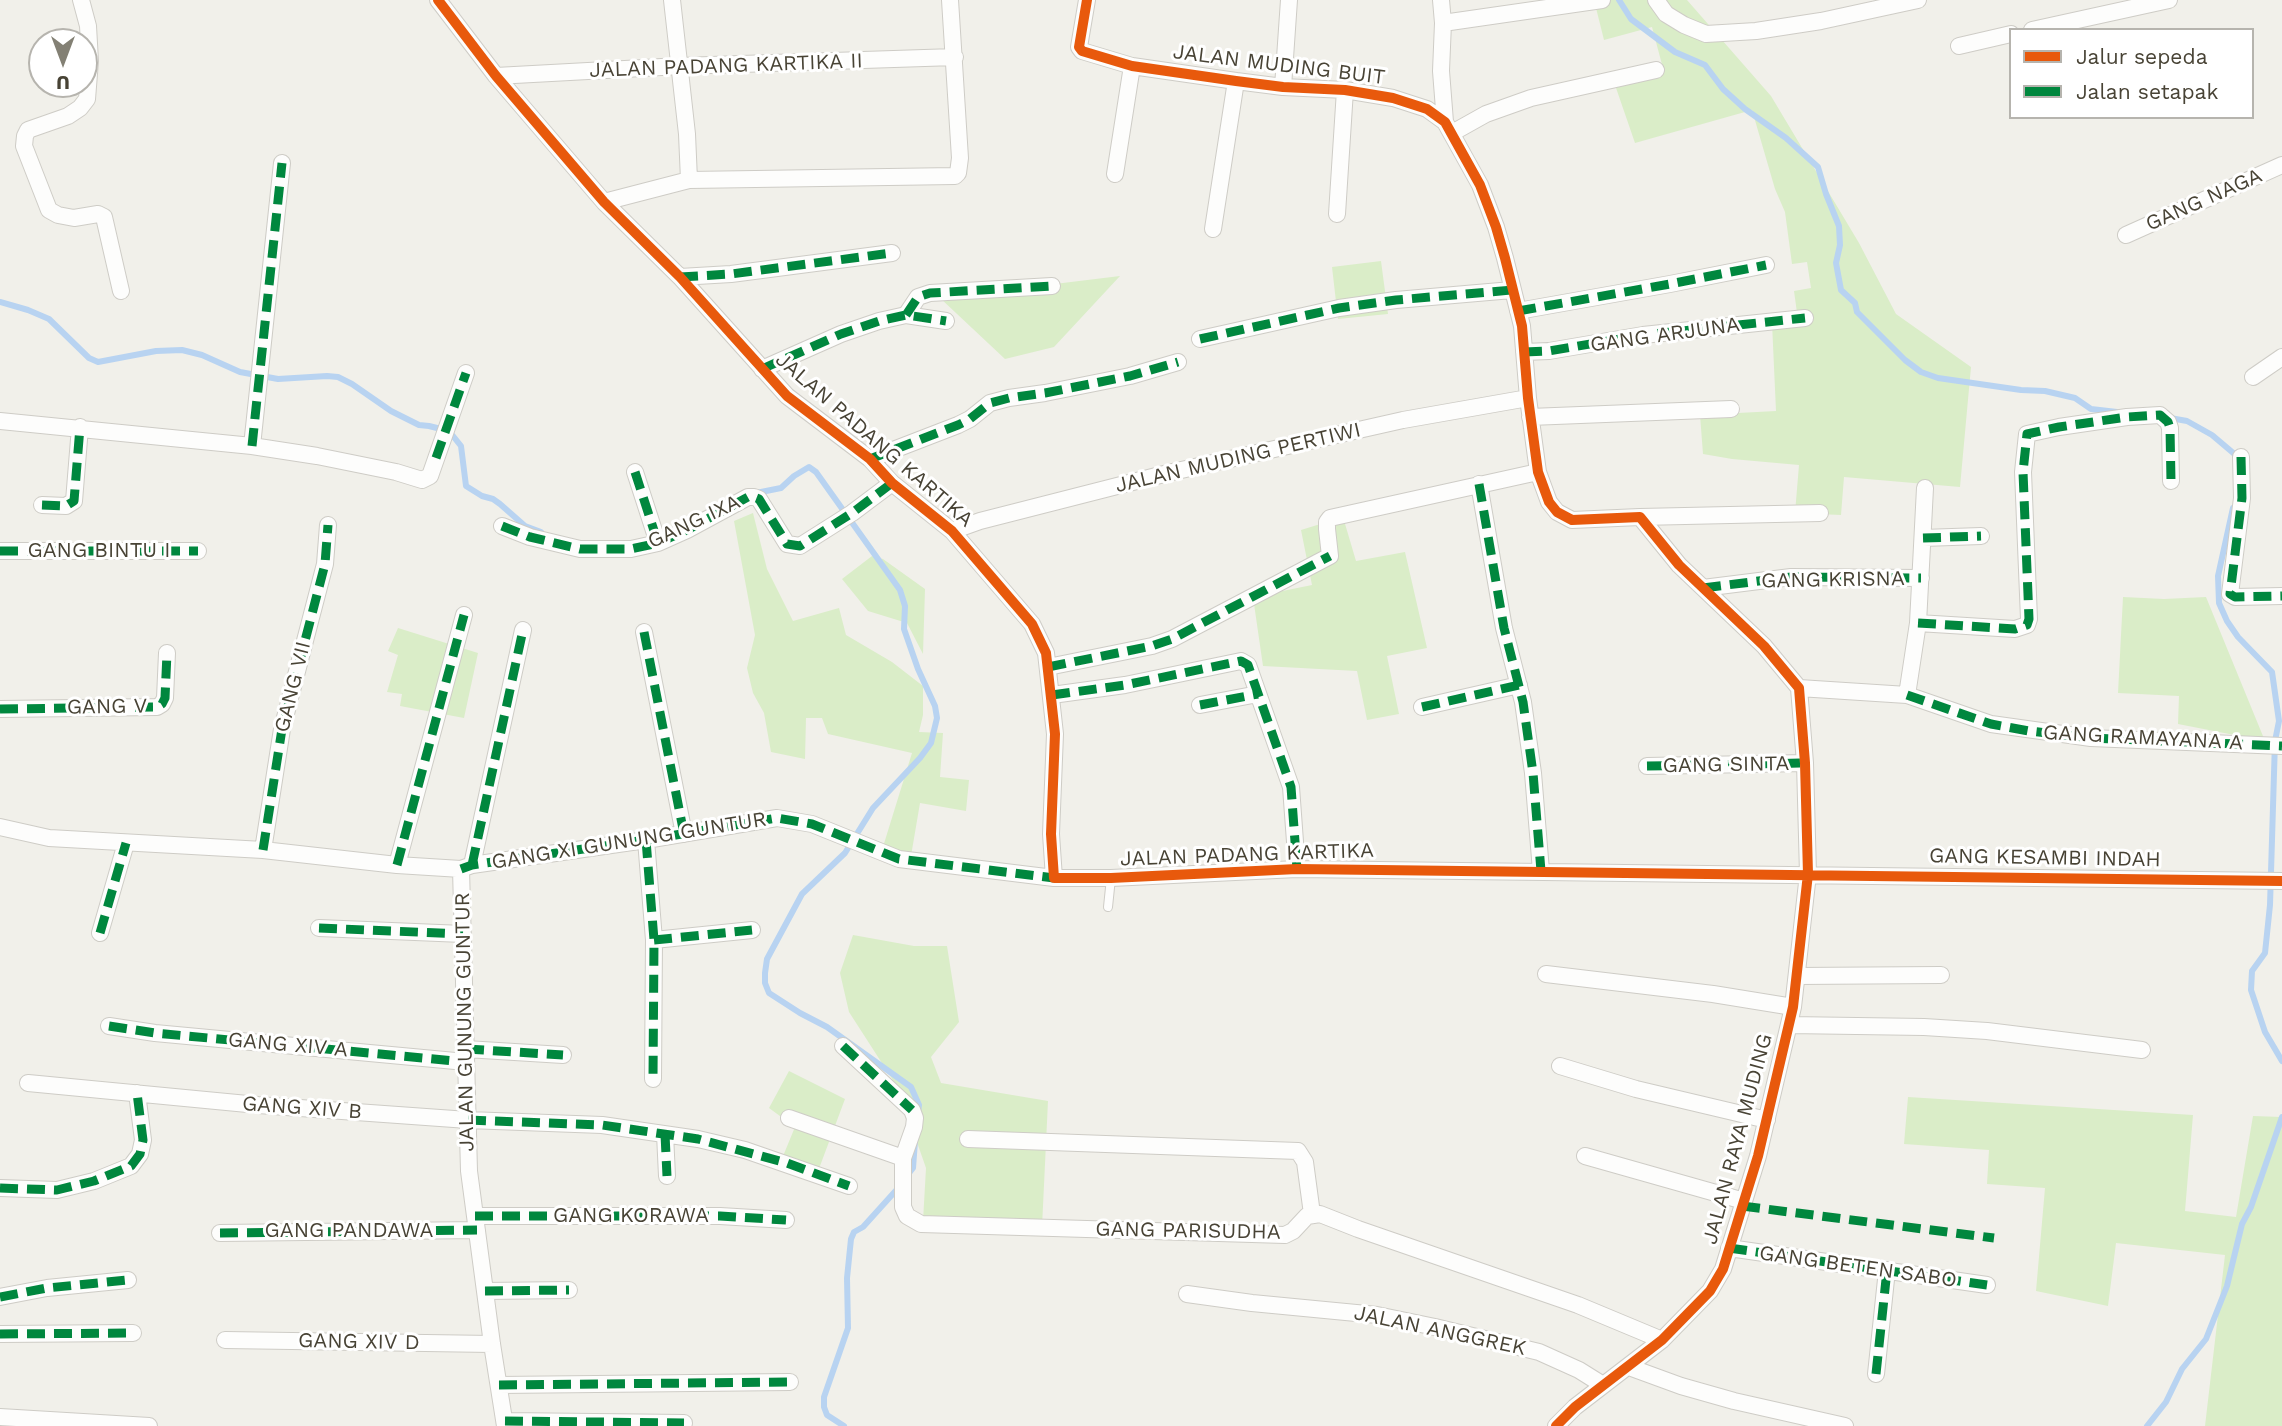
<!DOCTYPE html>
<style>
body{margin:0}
#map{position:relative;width:2282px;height:1426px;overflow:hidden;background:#f1f0ea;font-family:"Work Sans",sans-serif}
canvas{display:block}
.legend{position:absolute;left:2009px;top:28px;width:245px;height:91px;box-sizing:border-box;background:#fff;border:2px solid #b6b4ae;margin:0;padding:9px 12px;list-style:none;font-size:21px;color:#484335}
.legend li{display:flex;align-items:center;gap:14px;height:35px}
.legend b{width:35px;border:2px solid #b6b4ae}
.north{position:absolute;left:28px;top:28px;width:70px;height:70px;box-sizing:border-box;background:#fff;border:2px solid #b6b4ae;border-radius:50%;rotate:180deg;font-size:19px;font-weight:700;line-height:28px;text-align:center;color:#484335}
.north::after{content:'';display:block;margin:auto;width:24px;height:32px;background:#838074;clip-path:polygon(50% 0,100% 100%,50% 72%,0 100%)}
</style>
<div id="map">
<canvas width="2282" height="1426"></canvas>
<ul class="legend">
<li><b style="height:9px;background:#e8590c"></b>Jalur sepeda</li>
<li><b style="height:9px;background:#00873e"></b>Jalan setapak</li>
</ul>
<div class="north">U</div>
</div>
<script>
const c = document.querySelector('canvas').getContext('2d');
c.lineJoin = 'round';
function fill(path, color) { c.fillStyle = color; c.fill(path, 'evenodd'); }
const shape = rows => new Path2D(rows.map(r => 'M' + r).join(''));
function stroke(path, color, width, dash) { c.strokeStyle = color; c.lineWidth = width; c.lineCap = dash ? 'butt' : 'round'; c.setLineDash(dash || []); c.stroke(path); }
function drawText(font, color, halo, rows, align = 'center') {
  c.font = font + ' "Work Sans",sans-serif'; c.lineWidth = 6; c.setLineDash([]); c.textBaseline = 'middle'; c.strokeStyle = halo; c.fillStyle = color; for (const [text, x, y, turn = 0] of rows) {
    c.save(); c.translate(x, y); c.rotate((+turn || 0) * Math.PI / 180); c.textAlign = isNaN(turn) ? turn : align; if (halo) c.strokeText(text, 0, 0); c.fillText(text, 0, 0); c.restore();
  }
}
const green = shape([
 [1594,0,1687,0,1771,96,1859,243,1896,314,1971,367,1960,487,1844,477,1841,515,1795,513,1799,465,1732,459,1703,454,1700,415,1776,411,1772,323,1798,320,1794,291,1811,288,1807,262,1792,264,1785,212,1775,189,1752,110,1635,143,1615,85,1664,72,1652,27,1604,40],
 [1381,261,1388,314,1338,319,1332,267],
 [1120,276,1054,347,1005,359,940,298],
 [753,513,767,569,793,621,839,608,846,635,892,662,923,686,923,715,919,732,943,733,940,777,969,780,966,811,920,803,911,856,882,850,912,753,828,734,822,718,806,718,805,759,771,752,764,713,753,693,747,668,755,635,734,521],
 [1343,517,1356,561,1405,552,1427,648,1387,656,1399,714,1367,720,1357,671,1263,666,1253,597,1312,585,1301,530],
 [872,556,883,559,925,589,923,654,907,623,868,611,842,579],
 [2123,597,2164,599,2206,597,2265,741,2178,724,2179,696,2118,693],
 [398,628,478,653,464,718,400,706,402,694,387,692,398,655,388,651],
 [853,935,914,946,947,946,959,1022,931,1057,941,1083,1048,1101,1042,1227,923,1221,926,1168,898,1088,849,1012,840,973],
 [789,1071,845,1099,817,1174,781,1161,795,1127,769,1108],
 [1908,1097,2193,1115,2185,1211,2236,1217,2253,1116,2282,1117,2282,1426,2205,1426,2225,1255,2116,1243,2108,1306,2036,1291,2045,1188,1987,1184,1989,1150,1904,1144]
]);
const stream = shape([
 [1619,0,1631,19,1675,52,1705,65,1723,89,1745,109,1786,138,1818,167,1826,194,1839,226,1840,245,1836,263,1841,290,1855,303,1857,312,1905,360,1921,372,1938,378,2021,390,2045,391,2075,398,2091,409,2117,412],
 [0,302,28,310,49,319,89,358,98,362,156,351,182,350,202,355,240,372,278,379,327,376,338,377,352,384,391,411,419,425,429,426,449,431,461,446,466,486,482,496,493,499,500,504,525,526,541,532],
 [2170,418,2187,421,2212,435,2238,457],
 [756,493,781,488,794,476,809,467,816,472,900,590,905,606,904,629,918,669,935,706,937,718,931,743,920,758,873,808,845,853,802,894,767,959,765,973,765,983,769,993,800,1013,827,1027,911,1087,919,1105,918,1113],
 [2233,508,2218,576,2219,603,2227,621,2238,637,2272,672,2279,721,2275,741,2270,905,2265,953,2252,971,2251,990,2265,1032,2282,1061],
 [906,1177,913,1168,915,1141],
 [844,1426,827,1415,824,1407,824,1397,848,1328,847,1278,851,1239,854,1232,863,1227,900,1186],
 [2147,1426,2166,1402,2182,1369,2206,1339,2227,1286,2242,1224,2251,1207,2282,1117]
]);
const lane = shape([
 [1108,907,1111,878]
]);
const street = shape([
 [81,0,88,26,90,61,87,99,80,108,68,116,28,130,25,136,24,146,49,210,58,215,74,218,98,214,104,217,121,291],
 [438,0,496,76,604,202,680,277,787,396,870,459,892,483,952,531,1032,624,1046,653,1055,734,1051,834,1054,878,1111,878,1297,869,2282,881],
 [672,0,687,134,689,180],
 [1087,0,1079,47,1082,51,1132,66,1236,81,1283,87,1345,90,1393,98,1427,109,1445,122,1480,185,1496,227,1505,258,1522,326,1528,398,1538,472,1549,502,1557,512,1572,520,1640,517,1679,565,1764,646,1799,688,1805,763,1808,874,1793,1007,1758,1156,1723,1269,1710,1291,1662,1340,1575,1407,1556,1426],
 [1441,0,1443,23,1441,71,1445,122],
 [1656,0,1666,14,1684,25,1706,34,1756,31,1821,21,1918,0],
 [1443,23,1602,0],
 [2032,30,2169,0],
 [1959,46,2011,34],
 [496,76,680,66,955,57],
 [1283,87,1289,0],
 [1452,133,1486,114,1531,98,1656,70],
 [1115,174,1132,66],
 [604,202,689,180,955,176,958,173,960,158,950,0],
 [1337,214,1345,90],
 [1213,229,1236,81],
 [2126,235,2282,165],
 [680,277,731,274,892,253],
 [1518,311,1670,284,1766,265],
 [906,315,918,297,930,293,1052,286],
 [1200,339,1339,308,1396,300,1512,290],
 [1524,352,1549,351,1643,335,1805,318],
 [762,369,841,334,879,321,906,315,946,321],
 [2253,377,2282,357],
 [1530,417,1731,409],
 [0,421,252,446,317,456,396,472,422,480,430,476,466,373],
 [252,446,282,163],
 [2241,457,2242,498,2230,594,2235,597,2282,596],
 [870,459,958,425,970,419,990,403,1009,398,1045,393,1130,376,1178,362],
 [635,472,658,543],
 [1479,484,1504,628,1523,702,1533,773,1541,871],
 [42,505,66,506,74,501,80,427],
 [1640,517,1820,513],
 [502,526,530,537,580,549,631,549,658,543,687,530,748,497,754,497,759,499,787,544,800,546,852,513,892,483],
 [952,531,980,521,1168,473,1403,420,1528,398],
 [1923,538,1981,536],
 [0,551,198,551],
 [1703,588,1791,577,1921,578],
 [1918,623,2015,629,2027,625,2029,619,2023,472,2027,434,2059,427,2127,417,2160,415,2168,422,2170,428,2171,481],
 [644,632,684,834],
 [1048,667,1152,646,1172,639,1330,556,1327,529,1327,522,1330,518,1538,472],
 [1799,688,1907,695,1991,724,2091,738,2282,746],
 [1052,695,1125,685,1241,661,1248,665,1291,787,1297,869],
 [1907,695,1918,623,1925,488],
 [1200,705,1258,694],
 [1422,707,1519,685],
 [0,709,157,707,162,704,165,698,167,653],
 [1647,766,1805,763],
 [0,827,49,838,263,850,397,865,461,869,472,865,646,840,777,818,812,824,899,859,1054,878],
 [646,840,654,940,653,1079],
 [263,850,282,729,325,564,328,525],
 [397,865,464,615],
 [472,865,523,630],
 [461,869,469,1171,492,1344,505,1426],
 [319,928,463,934],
 [100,933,126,843],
 [654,940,752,930],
 [1546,974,1713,994,1793,1007],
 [1797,976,1941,975],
 [1789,1025,1924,1027,1987,1031,2142,1050],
 [109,1026,155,1033,466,1062],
 [843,1046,912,1110,915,1118,914,1127,903,1158,903,1207,907,1216,921,1224,1285,1235,1293,1231,1307,1216,1320,1214,1358,1229,1578,1305,1662,1340],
 [466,1049,563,1055],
 [1560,1066,1636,1089,1767,1120],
 [28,1083,258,1105,468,1120,602,1125,698,1139,745,1150,849,1186],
 [789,1118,903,1158],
 [665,1134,667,1176],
 [968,1139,1298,1151,1305,1162,1312,1214],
 [1585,1156,1744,1201],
 [0,1188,57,1190,94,1181,131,1166,140,1154,143,1140,137,1093],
 [475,1216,720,1216,786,1220],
 [220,1233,477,1230],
 [1729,1248,1987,1285],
 [485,1291,569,1290],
 [1187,1294,1252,1303,1377,1315,1435,1327,1539,1352,1579,1370,1603,1385],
 [0,1297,47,1288,128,1280],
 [0,1334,133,1333],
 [225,1340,492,1344],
 [1629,1367,1681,1386,1734,1401,1845,1426],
 [1876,1374,1887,1270],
 [499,1385,790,1382],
 [0,1417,149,1426],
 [505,1421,684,1423]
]);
const quiet = shape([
 [680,277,731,274,892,253],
 [1518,311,1670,284,1766,265],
 [906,315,918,297,930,293,1052,286],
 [1200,339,1339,308,1396,300,1512,290],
 [1524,352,1549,351,1643,335,1805,318],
 [762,369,841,334,879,321,906,315,946,321],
 [252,446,282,163],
 [2241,457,2242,498,2230,594,2235,597,2282,596],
 [436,458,466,373],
 [870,459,958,425,970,419,990,403,1009,398,1045,393,1130,376,1178,362],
 [635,472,658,543],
 [1479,484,1504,628,1523,702,1533,773,1541,871],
 [42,505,66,506,74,501,80,427],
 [502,526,530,537,580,549,631,549,658,543,687,530,748,497,754,497,759,499,787,544,800,546,852,513,892,483],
 [1923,538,1981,536],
 [0,551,198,551],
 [1703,588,1791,577,1921,578],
 [1918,623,2015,629,2027,625,2029,619,2023,472,2027,434,2059,427,2127,417,2160,415,2168,422,2170,428,2171,481],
 [644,632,684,834],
 [1048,667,1152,646,1172,639,1330,556],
 [1052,695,1125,685,1241,661,1248,665,1291,787,1297,869],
 [1907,695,1991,724,2029,731,2091,738,2282,746],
 [1200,705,1258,694],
 [1422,707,1519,685],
 [0,709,157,707,162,704,165,698,167,653],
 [1647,766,1805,763],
 [646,840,654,940,653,1079],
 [263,850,282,729,325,564,328,525],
 [397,865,464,615],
 [472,865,523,630],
 [461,869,472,865,646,840,777,818,812,824,899,859,1054,878],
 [319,928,463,934],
 [100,933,126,843],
 [654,940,752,930],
 [109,1026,155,1033,466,1062],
 [843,1046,912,1110],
 [466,1049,563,1055],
 [468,1120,602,1125,698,1139,787,1163,849,1186],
 [665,1134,667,1176],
 [0,1188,57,1190,94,1181,131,1166,140,1154,143,1140,137,1093],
 [1742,1206,1994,1238],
 [475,1216,720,1216,786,1220],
 [220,1233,477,1230],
 [1729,1248,1987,1285],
 [485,1291,569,1290],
 [0,1297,47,1288,128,1280],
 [0,1334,133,1333],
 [1876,1374,1887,1270],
 [499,1385,790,1382],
 [505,1421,684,1423]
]);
const cycleway = shape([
 [438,0,496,76,604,202,680,277,787,396,870,459,892,483,952,531,1032,624,1046,653,1055,734,1051,834,1054,878,1111,878,1297,869,2282,881],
 [1087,0,1079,47,1082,51,1132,66,1236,81,1283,87,1345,90,1393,98,1427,109,1445,122,1480,185,1496,227,1505,258,1522,326,1528,398,1538,472,1549,502,1557,512,1572,520,1640,517,1679,565,1764,646,1799,688,1805,763,1808,874,1793,1007,1758,1156,1723,1269,1710,1291,1662,1340,1575,1407,1556,1426]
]);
const streetNames = [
 ["JALAN MUDING BUIT",1279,65,7],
 ["JALAN PADANG KARTIKA II",726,66,-2],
 ["GANG NAGA",2204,200,-24],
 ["GANG ARJUNA",1665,335,-8],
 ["JALAN PADANG KARTIKA",874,440,41],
 ["JALAN MUDING PERTIWI",1238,458,-13],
 ["GANG IXA",694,522,-25],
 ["GANG BINTU I",99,551],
 ["GANG KRISNA",1833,580,-1],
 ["GANG VII",293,687,-76],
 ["GANG V",107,707,-1],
 ["GANG RAMAYANA A",2143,738,3],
 ["GANG SINTA",1726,765,-1],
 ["GANG XI GUNUNG GUNTUR",629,841,-9],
 ["JALAN PADANG KARTIKA",1247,855,-2],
 ["GANG KESAMBI INDAH",2045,858,1],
 ["JALAN GUNUNG GUNTUR",465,1022,-91],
 ["GANG XIV A",288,1045,5],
 ["GANG XIV B",302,1108,4],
 ["JALAN RAYA MUDING",1738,1139,-75],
 ["GANG KORAWA",631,1216],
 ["GANG PANDAWA",349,1231],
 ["GANG PARISUDHA",1188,1231,1],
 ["GANG BETEN SABO",1858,1267,8],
 ["JALAN ANGGREK",1440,1331,12],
 ["GANG XIV D",359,1342,1]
];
fill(green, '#daedc8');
stroke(stream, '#b8d3f1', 6);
stroke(lane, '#ceccc6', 10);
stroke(street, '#ceccc6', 18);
stroke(lane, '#fdfdfc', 8);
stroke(street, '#fdfdfc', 16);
stroke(quiet, '#00873e', 9, [18, 9]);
stroke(cycleway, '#e8590c', 10);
drawText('21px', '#484335', '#fff', streetNames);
</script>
